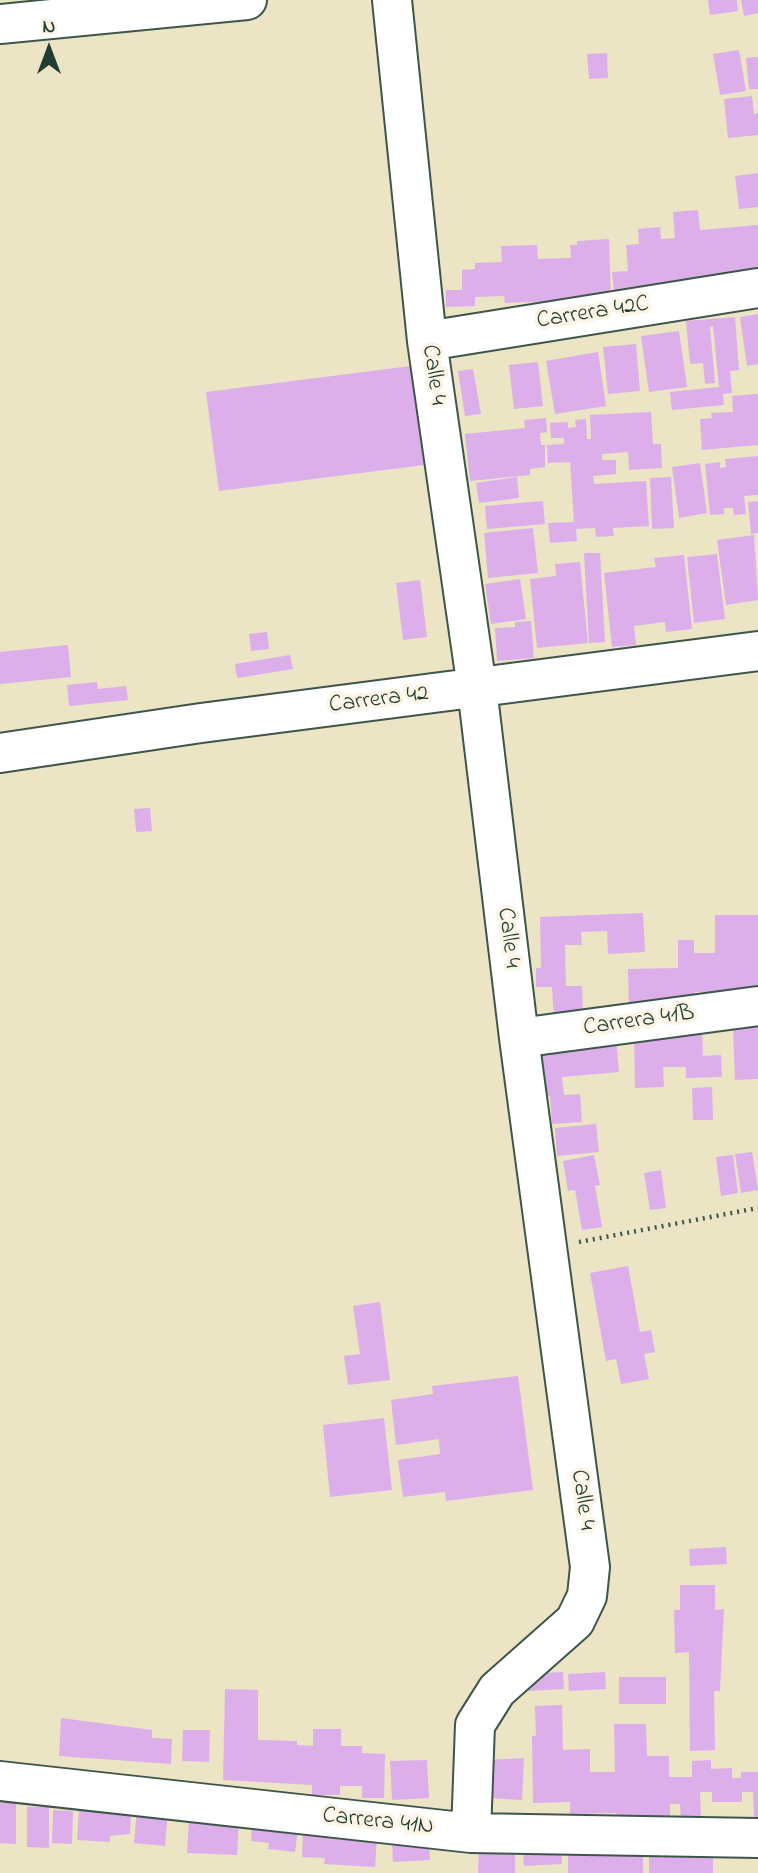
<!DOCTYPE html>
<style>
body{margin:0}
#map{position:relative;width:758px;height:1873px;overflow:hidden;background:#ebe4c5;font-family:"Indie Flower",sans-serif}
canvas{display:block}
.north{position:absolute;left:14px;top:14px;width:70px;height:70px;-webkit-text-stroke:5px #fcf5e5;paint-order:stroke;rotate:0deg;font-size:19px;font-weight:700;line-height:28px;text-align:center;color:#1f3d34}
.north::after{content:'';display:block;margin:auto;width:24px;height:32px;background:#1f3d34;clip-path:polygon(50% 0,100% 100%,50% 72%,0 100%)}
</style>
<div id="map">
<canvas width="758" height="1873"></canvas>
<div class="north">N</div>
</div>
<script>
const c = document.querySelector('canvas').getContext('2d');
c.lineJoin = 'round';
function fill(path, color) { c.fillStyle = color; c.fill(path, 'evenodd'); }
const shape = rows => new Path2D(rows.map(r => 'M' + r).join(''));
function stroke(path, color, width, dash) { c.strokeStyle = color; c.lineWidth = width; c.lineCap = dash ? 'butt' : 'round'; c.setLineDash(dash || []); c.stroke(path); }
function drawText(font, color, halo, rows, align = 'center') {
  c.font = font + ' "Indie Flower",sans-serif'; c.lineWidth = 7; c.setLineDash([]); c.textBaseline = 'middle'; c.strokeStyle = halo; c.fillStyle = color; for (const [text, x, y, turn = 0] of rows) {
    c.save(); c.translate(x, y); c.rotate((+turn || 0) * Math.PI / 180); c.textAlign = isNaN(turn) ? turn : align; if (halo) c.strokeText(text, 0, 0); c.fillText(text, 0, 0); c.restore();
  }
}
const building = shape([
 [708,0,737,0,738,11,710,15],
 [741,0,758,0,758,13,744,16],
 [739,50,746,91,720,95,713,54],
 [607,53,608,78,589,79,587,54],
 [758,57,758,89,749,89,746,58],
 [752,96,754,114,758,113,758,135,728,138,724,99],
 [758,173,758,207,739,209,735,176],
 [698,210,700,230,758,225,758,285,730,281,614,291,612,272,628,271,626,245,639,244,638,229,660,227,661,239,675,238,673,212],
 [609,239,611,299,505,303,504,296,475,297,475,306,446,307,446,290,462,290,462,270,475,269,475,263,502,262,501,246,537,245,538,259,571,258,570,245,577,245,577,241],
 [758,314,758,364,747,366,740,317],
 [735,317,739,370,730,371,732,393,723,394,724,405,672,410,670,392,719,387,713,326,710,327,715,383,705,384,703,363,690,364,686,321],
 [679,331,687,387,649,392,641,336],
 [636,344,640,391,608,394,603,347],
 [598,352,606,406,555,414,546,361],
 [538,362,543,406,514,409,509,365],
 [411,366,424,465,219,491,206,392],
 [473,369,481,414,465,416,458,371],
 [758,394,758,445,702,450,700,419,712,418,711,413,733,412,732,396],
 [651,412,653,444,661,444,662,468,629,470,628,452,602,454,602,460,616,460,616,474,593,476,594,484,646,481,649,526,613,528,614,536,596,537,595,528,576,529,577,541,550,543,548,523,574,522,570,462,548,463,547,445,564,444,564,438,551,438,550,423,568,422,568,428,576,427,575,420,586,419,587,439,591,439,590,415],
 [546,418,547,432,540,433,541,445,545,445,545,467,530,469,530,475,470,481,465,434,525,428,524,420],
 [758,456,758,495,744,496,746,514,734,515,733,508,724,508,724,514,710,515,705,464,720,462,720,468,726,467,725,459],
 [700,463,707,513,679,518,672,467],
 [517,477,519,498,479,503,476,483],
 [671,477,674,528,652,529,650,478],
 [543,501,545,524,487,529,485,506],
 [758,501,758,533,751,534,748,502],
 [533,528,538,573,488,578,484,533],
 [754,535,758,600,726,605,717,540],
 [584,553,600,553,605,642,589,643],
 [717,554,725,619,694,623,687,557],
 [684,555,692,629,666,632,665,622,634,626,636,645,612,647,604,573,656,567,654,558],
 [580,562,588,643,537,648,530,579,556,576,555,564],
 [520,579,526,619,491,624,485,584],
 [420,580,427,637,403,640,396,583],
 [531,621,534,658,497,661,495,628,515,627,515,622],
 [267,632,269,649,251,651,249,634],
 [68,645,71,677,0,684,0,652],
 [290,655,293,669,237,678,235,664],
 [97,682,98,689,126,686,128,700,69,706,67,685],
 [150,808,152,831,136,832,134,809],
 [643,913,645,952,608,954,607,931,581,932,582,945,565,945,566,986,582,986,583,1018,554,1019,552,987,536,987,536,968,541,968,540,917],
 [715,915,758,915,758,992,695,992,695,1004,629,1015,628,969,678,968,678,940,694,940,694,953,715,953],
 [702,1027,703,1056,721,1055,722,1077,686,1078,686,1067,663,1067,664,1087,635,1088,634,1034],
 [758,1027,758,1079,735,1080,733,1028],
 [616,1039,619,1072,562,1077,564,1095,580,1094,582,1122,552,1124,550,1096,544,1096,541,1045],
 [712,1087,713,1120,693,1120,692,1088],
 [596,1124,599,1152,557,1156,555,1128],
 [752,1152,758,1190,741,1193,735,1154],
 [594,1155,600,1185,595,1186,602,1227,582,1230,575,1190,568,1191,563,1161],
 [733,1155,738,1193,721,1196,716,1157],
 [661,1170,666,1208,650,1210,644,1173],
 [628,1266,640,1332,651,1330,655,1352,644,1354,649,1379,621,1384,616,1359,606,1361,590,1273],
 [380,1302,390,1380,348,1385,344,1356,360,1354,353,1306],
 [518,1376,533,1490,446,1501,445,1492,403,1497,398,1460,440,1454,439,1439,396,1445,391,1400,433,1394,432,1386],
 [384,1418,392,1490,330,1497,323,1425],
 [726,1547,727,1564,690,1566,689,1549],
 [680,1585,715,1585,715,1610,724,1609,720,1691,714,1691,715,1750,690,1751,689,1652,675,1653,674,1610,680,1610],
 [563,1672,564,1689,527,1691,526,1674],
 [605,1672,606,1689,569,1691,568,1674],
 [619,1677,666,1677,666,1704,619,1704],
 [225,1689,258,1690,258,1740,297,1741,297,1745,313,1746,313,1729,341,1729,341,1746,362,1746,362,1753,385,1754,384,1798,362,1798,362,1786,340,1786,340,1795,312,1795,312,1785,223,1780],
 [562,1705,563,1750,590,1749,590,1772,615,1772,614,1724,646,1724,647,1756,669,1756,669,1777,692,1777,692,1761,711,1760,711,1769,732,1768,732,1778,741,1778,741,1772,758,1772,758,1818,754,1818,753,1792,742,1792,742,1802,712,1802,712,1792,700,1792,701,1820,681,1820,680,1804,670,1804,670,1821,616,1818,616,1813,570,1814,570,1802,533,1803,532,1736,536,1736,535,1706],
 [61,1718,152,1730,152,1738,172,1739,171,1764,59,1756],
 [183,1730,210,1730,209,1762,182,1761],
 [524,1758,522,1800,488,1798,487,1760],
 [427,1760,429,1798,392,1800,390,1761],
 [0,1803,16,1803,16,1844,0,1843],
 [27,1807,49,1807,49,1848,27,1847],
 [137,1809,168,1812,165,1846,134,1843],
 [53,1810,73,1811,72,1844,52,1843],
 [79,1810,131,1812,130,1834,110,1836,110,1842,77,1840],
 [189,1820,239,1823,237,1855,187,1853],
 [252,1825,298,1829,295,1852,268,1849,269,1843,251,1841],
 [303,1833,377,1837,375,1867,324,1864,325,1858,302,1857],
 [429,1843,430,1860,393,1862,392,1845],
 [479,1843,515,1843,515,1873,478,1873],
 [561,1847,562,1864,524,1866,523,1849],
 [649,1849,713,1849,713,1873,649,1873],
 [568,1851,643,1852,643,1873,568,1873]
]);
const path = shape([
 [579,1242,758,1208]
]);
const minor = shape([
 [392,0,427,341,477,688,519,1038,590,1567,587,1596,575,1621,497,1690,475,1725,471,1833],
 [0,24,247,0],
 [427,341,758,288],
 [0,753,201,723,758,651],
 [519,1038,758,1006],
 [0,1781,471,1833,758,1838]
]);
const streetNames = [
 ["Carrera 42C",593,314,-9],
 ["Calle 4",432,375,82],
 ["Carrera 42",379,701,-7],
 ["Calle 4",507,938,83],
 ["Carrera 41B",639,1022,-8],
 ["Calle 4",581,1500,82],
 ["Carrera 41N",378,1823,6]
];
fill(building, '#dcafeb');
stroke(minor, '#3e564a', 42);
stroke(path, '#3e564a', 4.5, [2, 5]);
stroke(minor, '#fff', 38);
drawText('24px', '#1f3d34', '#fcf5e5', streetNames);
</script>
